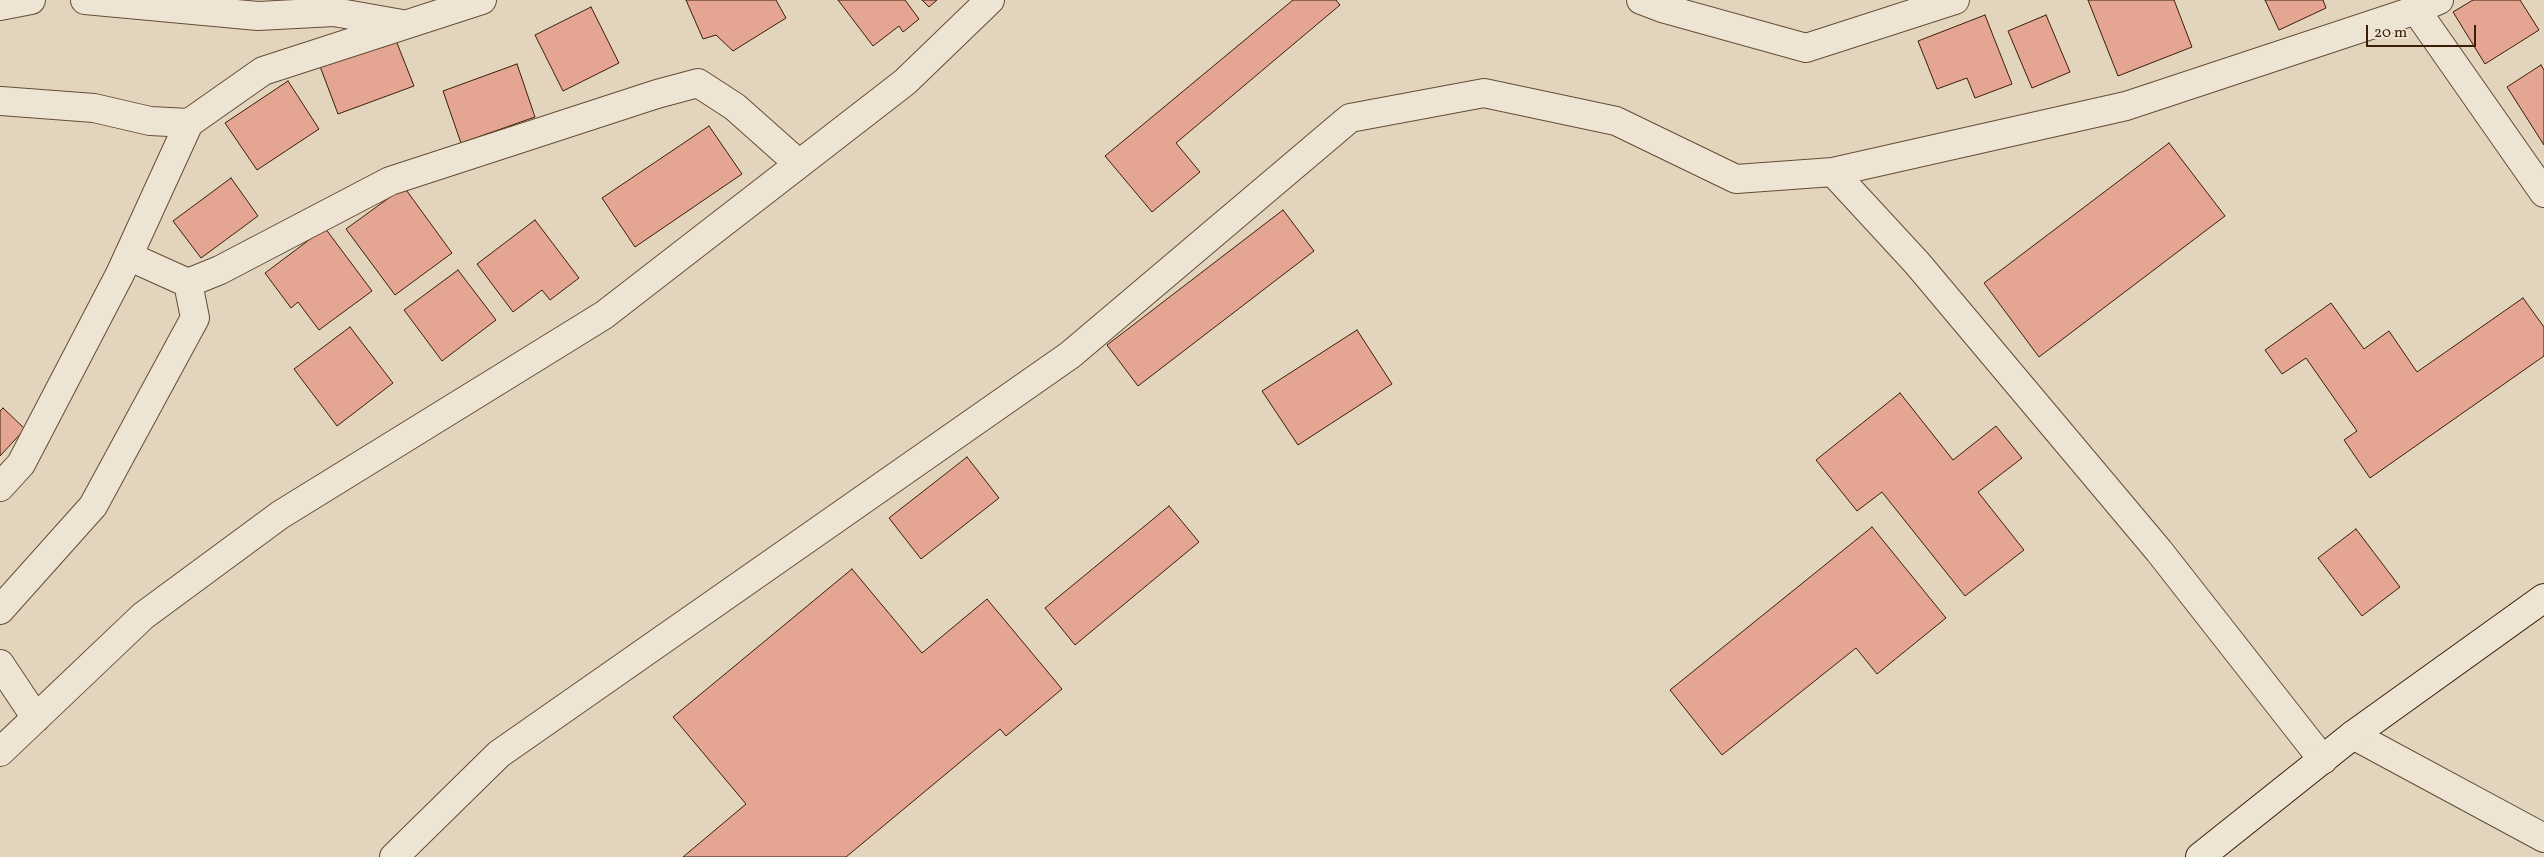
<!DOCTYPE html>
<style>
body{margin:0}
#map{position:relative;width:2544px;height:857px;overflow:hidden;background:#e3d5bd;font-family:Vollkorn,serif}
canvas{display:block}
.scale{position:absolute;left:2366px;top:25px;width:110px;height:22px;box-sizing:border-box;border:2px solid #3b1e06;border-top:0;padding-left:6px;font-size:15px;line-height:18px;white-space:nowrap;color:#3b1e06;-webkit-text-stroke:4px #ede4d4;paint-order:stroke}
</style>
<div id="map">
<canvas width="2544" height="857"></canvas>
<div class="scale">20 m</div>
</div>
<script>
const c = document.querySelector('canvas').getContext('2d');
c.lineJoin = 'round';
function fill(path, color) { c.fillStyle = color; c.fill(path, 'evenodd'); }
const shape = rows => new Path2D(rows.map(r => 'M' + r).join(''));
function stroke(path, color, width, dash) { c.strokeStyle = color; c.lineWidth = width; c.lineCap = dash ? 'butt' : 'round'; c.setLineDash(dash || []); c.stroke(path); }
const building = shape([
 [686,0,776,0,786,18,733,51,716,35,703,39,686,0],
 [838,0,905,0,919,19,903,32,899,26,873,46,838,0],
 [922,0,937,0,929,7,922,0],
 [1293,0,1336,0,1340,5,1176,143,1200,172,1152,212,1105,156,1293,0],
 [2088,0,2174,0,2192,47,2118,76,2088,0],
 [2265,0,2323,0,2326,8,2279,30,2265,0],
 [2473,0,2520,0,2539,30,2485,64,2453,12,2473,0],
 [591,7,619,63,563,91,535,35,591,7],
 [1985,15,2012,84,1975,98,1967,78,1937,89,1918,41,1985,15],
 [2046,15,2070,72,2032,88,2008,31,2046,15],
 [393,33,414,86,338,114,318,61,393,33],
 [517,64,535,117,461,143,443,91,517,64],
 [2541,65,2544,70,2544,145,2507,87,2541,65],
 [288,81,319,129,257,170,225,123,288,81],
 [709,126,742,174,635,247,602,198,709,126],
 [2169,143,2225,216,2039,357,1984,283,2169,143],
 [231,178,258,216,201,258,173,221,231,178],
 [404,187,452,253,395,295,346,229,404,187],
 [1283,210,1314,251,1138,386,1107,345,1283,210],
 [535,220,579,278,550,300,542,290,513,312,477,264,535,220],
 [325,228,372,291,319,330,298,302,291,308,265,273,325,228],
 [458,270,496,320,442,361,404,310,458,270],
 [2523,298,2544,327,2544,356,2370,478,2344,440,2357,431,2306,358,2282,374,2265,350,2331,303,2364,349,2389,331,2417,372,2523,298],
 [350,327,393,383,337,426,294,369,350,327],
 [1357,330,1392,384,1298,445,1262,391,1357,330],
 [1900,393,1953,460,1996,426,2022,458,1978,492,2024,550,1965,596,1882,492,1857,511,1816,460,1900,393],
 [3,408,25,429,0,456,0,411,3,408],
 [967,457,999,498,921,559,889,518,967,457],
 [1169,506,1199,542,1075,645,1045,608,1169,506],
 [1872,527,1946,618,1877,674,1856,648,1722,755,1670,690,1872,527],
 [2356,529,2400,587,2362,616,2318,558,2356,529],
 [852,569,922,653,987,599,1062,689,1006,736,1000,729,846,857,683,857,746,804,673,717,852,569]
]);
const street = shape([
 [85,0,258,16,334,12,402,24],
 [1641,0,1662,8,1806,48,1955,0],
 [0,6,31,0],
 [2416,10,2544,193],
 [1,101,94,108,150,121,189,123],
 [1833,172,1917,263,2159,551,2323,760],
 [128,256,188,283,220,270,390,181,657,94,698,83,735,107,799,164],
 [0,487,21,464,120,274,189,123,263,71,482,0],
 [0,610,93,506,195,318,188,283],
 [0,664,36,718],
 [2353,735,2544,838],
 [0,752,143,616,280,515,604,315,905,82,990,0],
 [394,857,499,754,1070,355,1350,118,1484,93,1616,121,1736,179,1833,172,2126,106,2416,10,2439,0]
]);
const secondary = shape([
 [2200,857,2353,735,2544,598]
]);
fill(building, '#e4a693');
stroke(building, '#3b1e06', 1);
stroke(street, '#654c34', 30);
stroke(secondary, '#3b1e06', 30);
stroke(street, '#ede4d4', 28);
stroke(secondary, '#ede4d4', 28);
</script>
